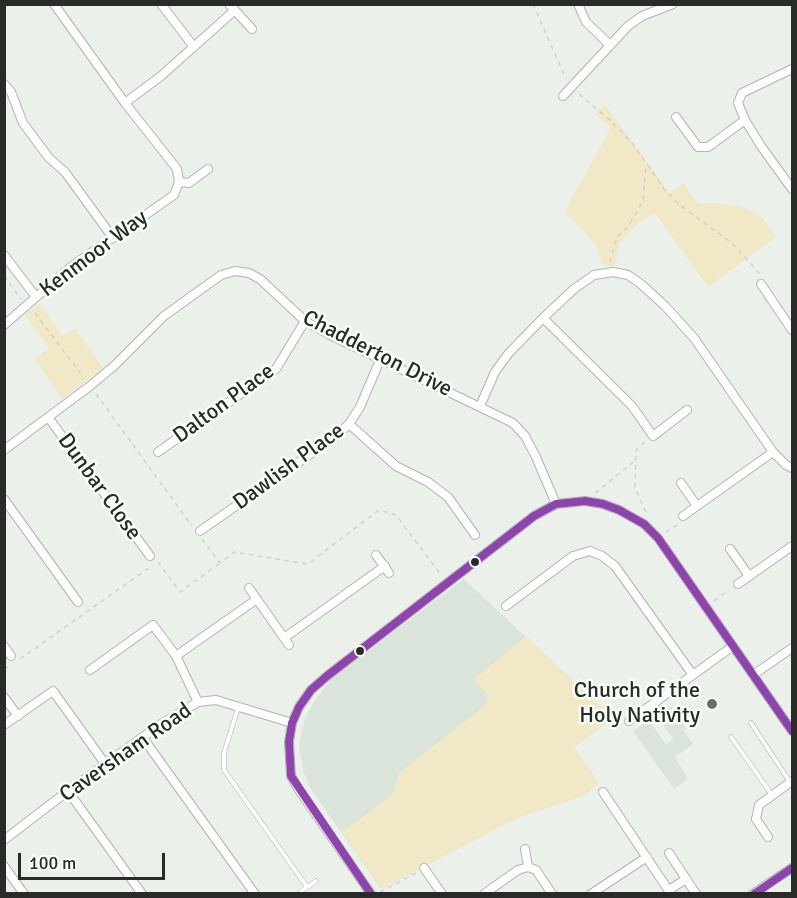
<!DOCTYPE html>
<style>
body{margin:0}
#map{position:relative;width:797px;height:898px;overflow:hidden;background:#ebf0eb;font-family:Signika,sans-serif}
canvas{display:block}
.frame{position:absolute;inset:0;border:6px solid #282b28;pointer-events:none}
.scale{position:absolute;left:18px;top:853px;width:147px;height:27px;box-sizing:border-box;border:3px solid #282b28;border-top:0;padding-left:8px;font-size:18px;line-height:21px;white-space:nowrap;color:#282b28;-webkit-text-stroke:4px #f8fff8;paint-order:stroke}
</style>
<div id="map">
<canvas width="797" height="898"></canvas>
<div class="frame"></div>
<div class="scale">100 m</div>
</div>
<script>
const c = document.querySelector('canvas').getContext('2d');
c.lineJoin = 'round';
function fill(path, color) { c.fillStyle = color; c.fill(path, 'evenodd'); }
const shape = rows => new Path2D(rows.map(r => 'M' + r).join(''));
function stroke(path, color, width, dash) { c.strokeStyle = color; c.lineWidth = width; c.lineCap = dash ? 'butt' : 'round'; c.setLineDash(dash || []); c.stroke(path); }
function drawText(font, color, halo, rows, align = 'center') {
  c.font = font + ' Signika,sans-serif'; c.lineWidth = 5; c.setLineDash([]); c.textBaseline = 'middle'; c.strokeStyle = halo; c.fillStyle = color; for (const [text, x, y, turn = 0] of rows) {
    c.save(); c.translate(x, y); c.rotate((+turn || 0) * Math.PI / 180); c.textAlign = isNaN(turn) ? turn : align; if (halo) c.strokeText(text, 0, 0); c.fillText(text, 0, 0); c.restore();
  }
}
const built = shape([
 [464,579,613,718,574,747,599,783,583,796,517,818,381,889,310,788,303,770,299,745,305,718,314,702,331,679],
 [671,707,686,728,683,730,693,744,675,757,688,779,674,789,633,731,649,720,666,745,673,739,658,717]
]);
const green = shape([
 [605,105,670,193,683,183,698,204,717,203,743,207,762,217,776,237,708,287,655,213,640,221,620,242,615,266,604,266,595,244,565,211,611,127,595,114],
 [39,303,63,336,75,328,103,368,62,399,35,359,49,348,25,315],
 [526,636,613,718,574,747,599,783,583,796,517,818,381,889,342,832,392,795,400,772,483,707,488,696,474,679]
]);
const path = shape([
 [533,4,566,79],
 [579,94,611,121,633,144,664,189,680,205,733,244,761,275],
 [610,262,617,237,628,227,643,201,646,164],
 [4,276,21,299],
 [35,313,84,378],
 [96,394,192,526],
 [645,442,636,450,635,488,647,514],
 [595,493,636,460],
 [666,532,677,525],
 [202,539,220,563,234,552,308,564,379,510,396,515,441,575],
 [158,562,180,592,219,564],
 [714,601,729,590],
 [20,659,153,565],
 [4,669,11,665],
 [380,892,416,873]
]);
const lane = shape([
 [238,708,224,753,224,770,307,887],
 [751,723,790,782],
 [731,737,772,795],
 [300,892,316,881]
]);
const street = shape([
 [161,4,194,47],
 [229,4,252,29],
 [578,4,586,22,610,45],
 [792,69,742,93,738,103,745,120,761,146,792,189],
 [4,84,11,92,23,123,49,158,65,172,113,238],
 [563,96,628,26,642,16,673,4],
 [125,103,161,76,235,10],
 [676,117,698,147,708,147,745,120],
 [179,182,189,183,208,169],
 [4,255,36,297],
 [761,284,792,330],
 [543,318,632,406,653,436,687,410],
 [4,325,72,266,174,195,179,182,177,169,125,103,54,4],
 [480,406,495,372,508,354,543,318,574,289,594,275,613,272,628,275,641,284,665,306,694,338,773,452,786,465,792,468],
 [48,417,150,556],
 [349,424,396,466,428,482,448,497,475,535],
 [4,450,90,386,114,366,164,316,221,275,235,271,249,273,260,279,305,321,330,335,513,423,525,436,536,457,556,504],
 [158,452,276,369,305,321],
 [681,483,697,506],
 [4,499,78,602],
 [683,516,773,452],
 [200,531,336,436,349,424,360,407,380,360],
 [730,549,749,576],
 [376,555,389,573],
 [738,584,792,546],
 [249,588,289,645],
 [506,606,573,556,590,551,602,556,615,566,693,675],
 [284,638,385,566],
 [4,646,11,656],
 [176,656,257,599],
 [90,670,153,625,176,656,198,702],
 [753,675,792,648],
 [4,697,18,716],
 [629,721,733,646],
 [4,725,53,691,106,765],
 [143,738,255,894],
 [68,791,142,894],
 [603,792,671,894],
 [768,837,756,819,759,805,792,781],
 [4,840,68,791,161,724,198,702,216,700,292,723],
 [525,849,528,867],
 [669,853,696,894],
 [4,866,24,894],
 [424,868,442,894],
 [669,890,686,879],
 [371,894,299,790,291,776,289,742,292,723,299,707,311,690,327,676,534,516,556,504,585,501,603,504,619,510,644,524,658,538,792,731],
 [484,894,518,870,528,867,536,870,552,894],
 [591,894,647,857],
 [753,894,792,868]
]);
const bus1 = shape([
 [371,894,291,776,289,742,292,723,299,707,311,690,327,676,534,516,556,504,585,501,603,504,619,510,644,524,658,538,792,731],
 [754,894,792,868]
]);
const markers = [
 [475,562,5,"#282b28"],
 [360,651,5,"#282b28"],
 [712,704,6,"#6c706c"]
];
const streetNames = [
 ["Kenmoor Way",94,254,-37],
 ["Chadderton Drive",377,354,27],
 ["Dalton Place",224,404,-36],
 ["Dawlish Place",289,467,-36],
 ["Dunbar Close",99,487,54],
 ["Caversham Road",126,753,-35]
];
const poiNames = [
 ["Church of the",700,691],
 ["Holy Nativity",700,716]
];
fill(built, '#dbe4db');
fill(green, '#f0e8c6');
stroke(lane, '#b1b4b1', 5);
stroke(street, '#b1b4b1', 10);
stroke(path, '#cfd0cf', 1.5, [4.5, 4.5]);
stroke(lane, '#fcfdfc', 4);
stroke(street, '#fcfdfc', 8);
stroke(bus1, '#8e44ad', 8);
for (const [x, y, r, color] of markers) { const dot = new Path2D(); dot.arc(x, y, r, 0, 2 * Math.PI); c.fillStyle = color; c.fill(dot); stroke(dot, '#f8fff8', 2); }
drawText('22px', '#282b28', '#f8fff8', streetNames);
drawText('22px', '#282b28', '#f8fff8', poiNames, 'right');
</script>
